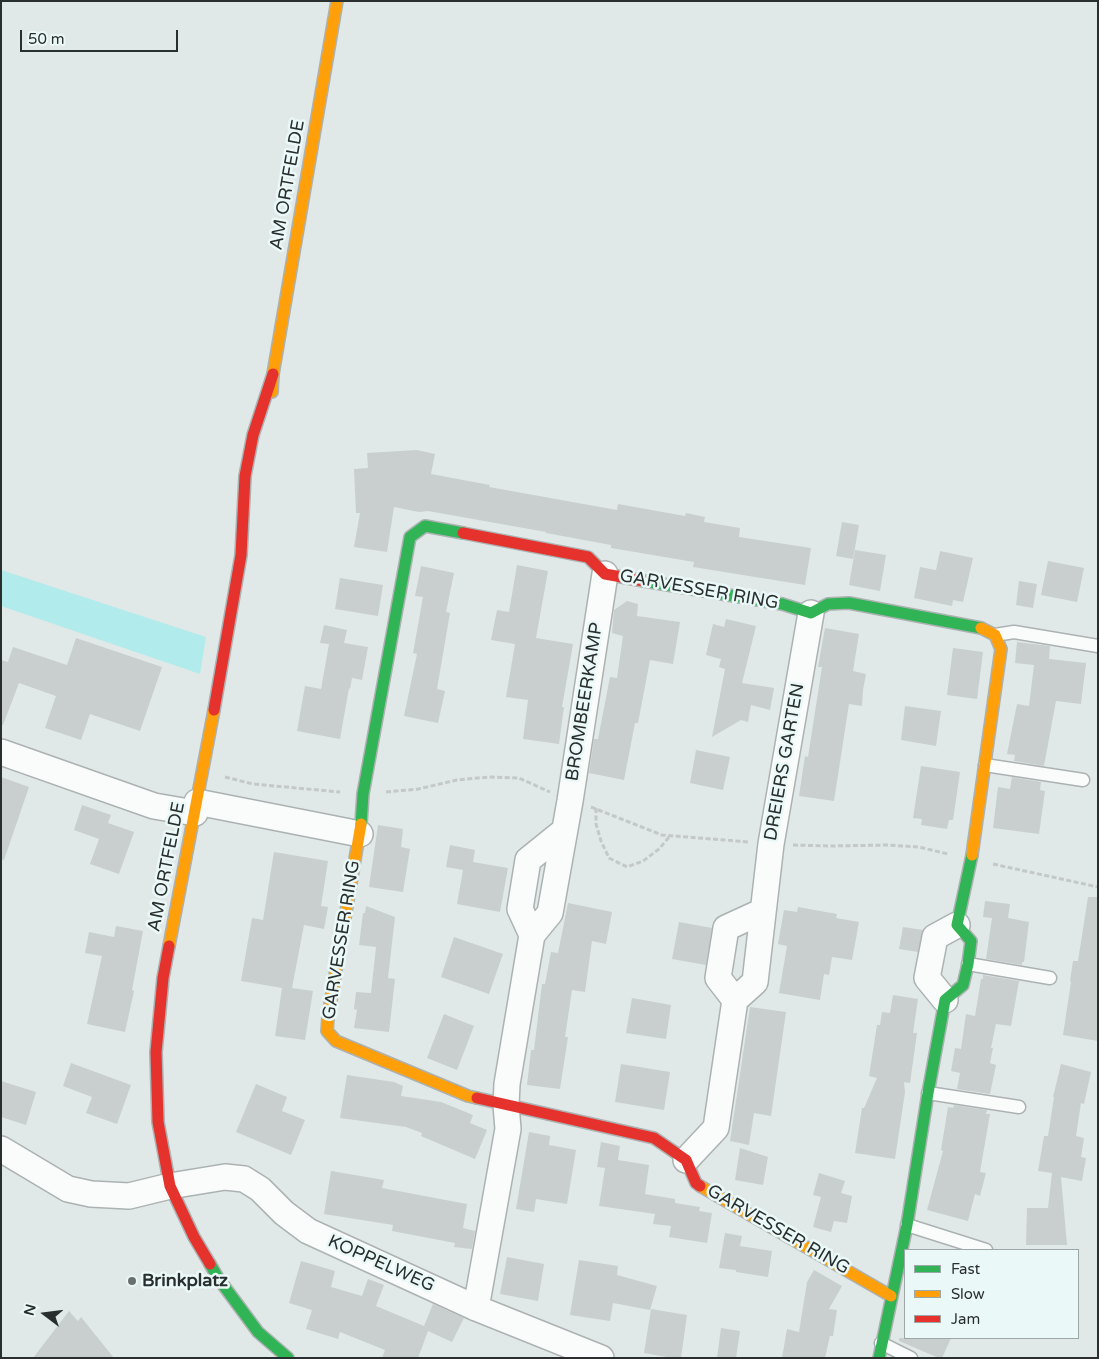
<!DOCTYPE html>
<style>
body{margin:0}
#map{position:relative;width:1099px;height:1359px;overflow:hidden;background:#e1e8e8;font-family:"Varela Round",sans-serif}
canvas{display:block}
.frame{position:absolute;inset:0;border:2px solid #292e2e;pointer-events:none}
.legend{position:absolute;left:904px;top:1249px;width:175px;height:90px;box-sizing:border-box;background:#ebf8f8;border:1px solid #9da7a7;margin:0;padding:6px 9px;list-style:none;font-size:15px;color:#292e2e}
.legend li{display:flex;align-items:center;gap:10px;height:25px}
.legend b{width:25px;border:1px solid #9da7a7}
.north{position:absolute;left:20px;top:1289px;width:50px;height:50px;-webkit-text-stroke:4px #ebf8f8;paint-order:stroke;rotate:285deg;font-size:14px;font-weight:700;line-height:20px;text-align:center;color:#292e2e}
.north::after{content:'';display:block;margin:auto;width:18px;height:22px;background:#292e2e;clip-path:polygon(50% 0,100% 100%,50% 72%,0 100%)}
.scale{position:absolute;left:20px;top:30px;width:158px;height:22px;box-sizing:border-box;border:2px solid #292e2e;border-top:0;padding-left:6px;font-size:15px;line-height:18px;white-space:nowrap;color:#292e2e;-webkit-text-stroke:4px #ebf8f8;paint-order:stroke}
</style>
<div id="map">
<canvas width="1099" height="1359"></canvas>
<div class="frame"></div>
<ul class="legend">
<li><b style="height:6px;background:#30b455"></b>Fast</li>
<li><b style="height:6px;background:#ff9f0a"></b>Slow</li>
<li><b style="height:6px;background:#e5322d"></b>Jam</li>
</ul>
<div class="north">N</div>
<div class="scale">50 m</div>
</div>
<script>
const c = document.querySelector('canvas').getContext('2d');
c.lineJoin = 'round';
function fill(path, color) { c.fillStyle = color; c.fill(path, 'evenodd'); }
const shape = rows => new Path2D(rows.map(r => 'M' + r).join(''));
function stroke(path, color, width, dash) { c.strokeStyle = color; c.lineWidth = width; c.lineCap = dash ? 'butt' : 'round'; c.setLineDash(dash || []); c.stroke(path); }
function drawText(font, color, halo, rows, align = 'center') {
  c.font = font + ' "Varela Round",sans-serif'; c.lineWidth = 5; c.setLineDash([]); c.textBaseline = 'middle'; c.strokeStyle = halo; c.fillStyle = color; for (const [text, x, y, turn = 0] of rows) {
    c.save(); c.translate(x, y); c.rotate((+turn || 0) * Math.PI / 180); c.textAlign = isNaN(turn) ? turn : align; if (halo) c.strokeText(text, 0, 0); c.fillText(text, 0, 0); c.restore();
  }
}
const green = shape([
 [1,570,206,637,200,674,1,606]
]);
const building = shape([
 [417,450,435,454,431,474,490,485,489,487,617,510,618,504,685,516,686,513,705,517,704,522,740,528,739,537,811,548,805,585,693,567,694,562,611,548,611,545,546,533,546,532,428,511,419,512,394,507,387,552,354,547,360,513,356,513,354,469,368,468,367,453],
 [842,522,859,525,853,559,836,556],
 [855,550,886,555,880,591,849,585],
 [940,551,973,558,963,602,953,600,952,606,914,598,920,567,936,570],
 [1048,561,1084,568,1077,602,1041,595],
 [517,565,548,571,536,638,573,644,562,707,564,707,559,744,523,739,528,700,506,697,515,644,491,640,497,610,509,612],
 [421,566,454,573,446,612,450,613,437,689,445,691,438,723,404,716,417,654,413,653,423,597,415,596],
 [340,578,383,585,378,616,335,609],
 [1019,581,1037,584,1033,608,1016,605],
 [627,601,638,604,637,616,680,622,673,664,650,660,638,723,635,723,624,780,589,773,594,739,598,739,610,677,617,678,623,636,612,633,614,610],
 [726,619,756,626,742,683,774,688,770,710,751,705,748,722,741,720,712,737,725,669,719,667,721,659,706,655,713,624,724,627],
 [324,625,347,630,344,643,368,647,362,680,352,678,350,689,349,688,340,739,297,731,305,686,321,689,329,644,320,643],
 [825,628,859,634,853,671,866,674,863,690,862,706,849,704,834,801,799,796,805,756,808,757,822,667,818,667],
 [76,638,162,667,140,731,90,714,81,740,45,728,56,696,19,683,3,725,1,725,1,660,8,662,13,647,67,665],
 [1017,642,1050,646,1049,659,1086,663,1081,704,1056,701,1044,766,1014,761,1015,755,1007,754,1017,704,1029,706,1034,665,1015,663],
 [953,648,983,652,977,699,947,695],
 [905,706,941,711,936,746,901,740],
 [696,750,730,757,723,790,690,783],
 [921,766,960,772,953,820,949,820,947,829,921,825,922,819,913,818],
 [1,777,29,787,4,860,1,859],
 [1012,777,1041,782,1040,790,1045,791,1039,834,993,828,998,787,1010,789],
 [82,805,111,815,108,823,134,832,119,874,90,864,99,839,74,830],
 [378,825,403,829,401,847,410,849,403,892,369,887],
 [450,845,475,850,473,862,508,868,500,912,457,904,463,870,446,867],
 [274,852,328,861,321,906,328,907,324,929,304,925,292,988,313,991,305,1040,275,1036,282,988,241,981,252,918,263,920],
 [1088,897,1098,897,1098,1041,1063,1035,1071,982,1070,981,1073,961,1078,961],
 [985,901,1010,904,1008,918,1029,922,1024,962,1022,962,1022,965,986,959,992,918,983,917],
 [568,903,612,912,606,944,592,941,585,992,572,990,565,1037,568,1037,560,1089,527,1085,531,1050,534,1050,542,984,545,984,551,952,558,953],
 [366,906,395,917,388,978,395,979,389,1032,354,1028,357,1010,354,1009,356,992,371,993,376,947,359,945,363,913,365,913],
 [798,907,837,914,836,918,859,922,852,960,832,957,829,975,824,974,820,1000,779,993,787,946,778,944,784,910,797,912],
 [679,922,712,928,706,965,672,959],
 [116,926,143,931,132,990,134,991,125,1032,87,1024,102,956,85,953,89,932,114,937],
 [903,927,923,930,918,952,899,949],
 [454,937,503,954,489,994,441,977],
 [983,975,1019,981,1011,1026,996,1024,991,1048,993,1048,990,1063,996,1065,990,1094,957,1089,960,1073,951,1071,955,1048,961,1049,966,1014,975,1016,981,979,983,979],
 [893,995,918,999,913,1033,917,1033,910,1083,904,1082,905,1092,895,1159,855,1153,862,1108,864,1108,877,1078,869,1076,877,1025,880,1025,882,1012,890,1013],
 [632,998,671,1005,666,1039,626,1033],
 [750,1007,786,1012,771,1116,754,1113,749,1145,730,1141],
 [444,1014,474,1026,457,1070,427,1058],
 [71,1063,131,1085,117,1124,86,1113,92,1097,63,1086],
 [621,1064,670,1072,664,1110,615,1102],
 [1061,1064,1091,1072,1084,1104,1081,1103,1076,1136,1084,1138,1081,1157,1086,1158,1082,1181,1061,1177,1067,1245,1026,1245,1027,1208,1048,1208,1052,1173,1038,1171,1044,1136,1048,1136,1054,1097,1053,1097],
 [347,1075,394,1082,403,1086,401,1096,441,1102,473,1115,470,1123,487,1130,475,1159,421,1136,422,1133,406,1127,340,1118],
 [1,1081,36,1092,26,1125,1,1117],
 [256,1084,287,1097,282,1111,305,1120,291,1155,236,1132],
 [954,1105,987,1110,986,1114,990,1114,980,1172,986,1173,980,1196,975,1194,968,1221,927,1210,943,1151,941,1150,948,1107,953,1108],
 [529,1132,550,1136,549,1145,576,1150,567,1204,536,1199,534,1212,516,1209],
 [601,1142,620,1146,618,1160,649,1165,645,1194,675,1199,675,1203,700,1207,699,1211,712,1213,707,1243,669,1237,671,1226,653,1224,655,1214,599,1206,605,1168,597,1167],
 [740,1148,768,1157,763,1185,735,1180],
 [331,1171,384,1180,382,1188,467,1204,463,1228,475,1231,472,1249,454,1247,455,1243,392,1231,393,1225,324,1214],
 [819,1173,845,1181,841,1193,852,1196,847,1223,834,1221,831,1232,813,1227,821,1197,813,1195],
 [725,1233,742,1236,740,1246,772,1251,768,1277,736,1272,736,1270,719,1268],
 [507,1257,544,1264,538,1301,500,1294],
 [579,1260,618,1266,617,1275,657,1286,650,1310,613,1303,610,1321,570,1315],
 [301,1261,335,1271,331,1287,362,1296,368,1279,384,1285,376,1306,424,1326,433,1304,464,1318,452,1342,428,1331,418,1358,382,1358,385,1350,340,1332,338,1339,306,1329,312,1310,289,1303],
 [814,1270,842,1286,829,1309,837,1310,833,1336,830,1336,825,1358,782,1358,787,1329,799,1332,807,1282],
 [651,1309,687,1315,681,1358,672,1358,644,1353],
 [69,1311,78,1321,81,1317,114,1358,33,1358],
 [721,1328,740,1331,736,1358,717,1358],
 [899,1338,951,1338,942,1358,939,1358,899,1341]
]);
const path = shape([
 [225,777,253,784,340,792],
 [386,792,418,789,457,780,489,777,519,778,550,792],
 [591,807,662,835,749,842],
 [596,808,596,824,601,841,609,858,627,867,643,861,659,849,670,836],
 [793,845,829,846,888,845,919,847,948,854],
 [993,864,1098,887]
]);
const lane = shape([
 [995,635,1014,632,1098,646],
 [985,765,1083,780],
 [968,964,1050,978],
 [928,1093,1019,1107],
 [907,1225,986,1250],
 [881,1343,911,1358]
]);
const street = shape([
 [1,752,154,806,195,813],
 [197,802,360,834],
 [532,935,520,909,528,860,564,831],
 [735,1000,718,978,726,928,763,911],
 [945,1000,927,978,935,937,957,925],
 [1,1149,68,1189,91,1194,129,1196,170,1186,225,1177,244,1179,260,1189,284,1213,308,1231,476,1308,601,1358],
 [686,1160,716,1128,735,1000,755,982,771,844,811,613],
 [476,1308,508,1129,506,1105,507,1084,532,935,550,913,570,801,605,574]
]);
const fast = shape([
 [644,581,782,604,811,613,828,604,849,603,981,628],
 [361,824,363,794,410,537,425,526,463,533],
 [210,1264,218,1278,258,1332,288,1358],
 [879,1358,907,1225,928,1093,945,1000,963,985,968,964,971,941,957,925,972,855]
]);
const slow = shape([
 [272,392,273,374,337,1],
 [361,824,328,1017,327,1031,336,1041,468,1096,477,1098],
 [972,855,1001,649,995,635,981,628],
 [169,946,214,710],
 [700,1186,891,1296]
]);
const jam = shape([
 [463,533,588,557,605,574,644,581],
 [214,710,241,555,245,476,253,435,273,374],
 [169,946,163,978,156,1052,158,1122,170,1186,194,1237,210,1264],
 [477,1098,654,1138,686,1160,696,1183,700,1186]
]);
const markers = [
 [132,1281,5,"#696f6f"]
];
const streetNames = [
 ["AM ORTFELDE",288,185,-80],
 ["GARVESSER RING",699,590,10],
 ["BROMBEERKAMP",585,702,-81],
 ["DREIERS GARTEN",785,762,-80],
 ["AM ORTFELDE",167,867,-79],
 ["GARVESSER RING",342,940,-81],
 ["GARVESSER RING",778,1230,30],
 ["KOPPELWEG",381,1264,24]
];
const poiNames = [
 ["Brinkplatz",142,1281]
];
fill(green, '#b2ebeb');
fill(building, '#c9cfcf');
stroke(lane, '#acb2b2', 15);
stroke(street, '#acb2b2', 28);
stroke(fast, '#acb2b2', 14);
stroke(slow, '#acb2b2', 14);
stroke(jam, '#acb2b2', 14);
stroke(path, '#c4c8c8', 3, [5, 2.5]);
stroke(lane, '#fafcfc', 12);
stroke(street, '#fafcfc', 25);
stroke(fast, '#30b455', 11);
stroke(slow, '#ff9f0a', 11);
stroke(jam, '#e5322d', 11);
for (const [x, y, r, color] of markers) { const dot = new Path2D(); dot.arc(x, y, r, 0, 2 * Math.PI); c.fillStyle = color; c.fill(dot); stroke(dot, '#ebf8f8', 2); }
drawText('18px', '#292e2e', '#ebf8f8', streetNames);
drawText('bold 18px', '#292e2e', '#ebf8f8', poiNames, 'left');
</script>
